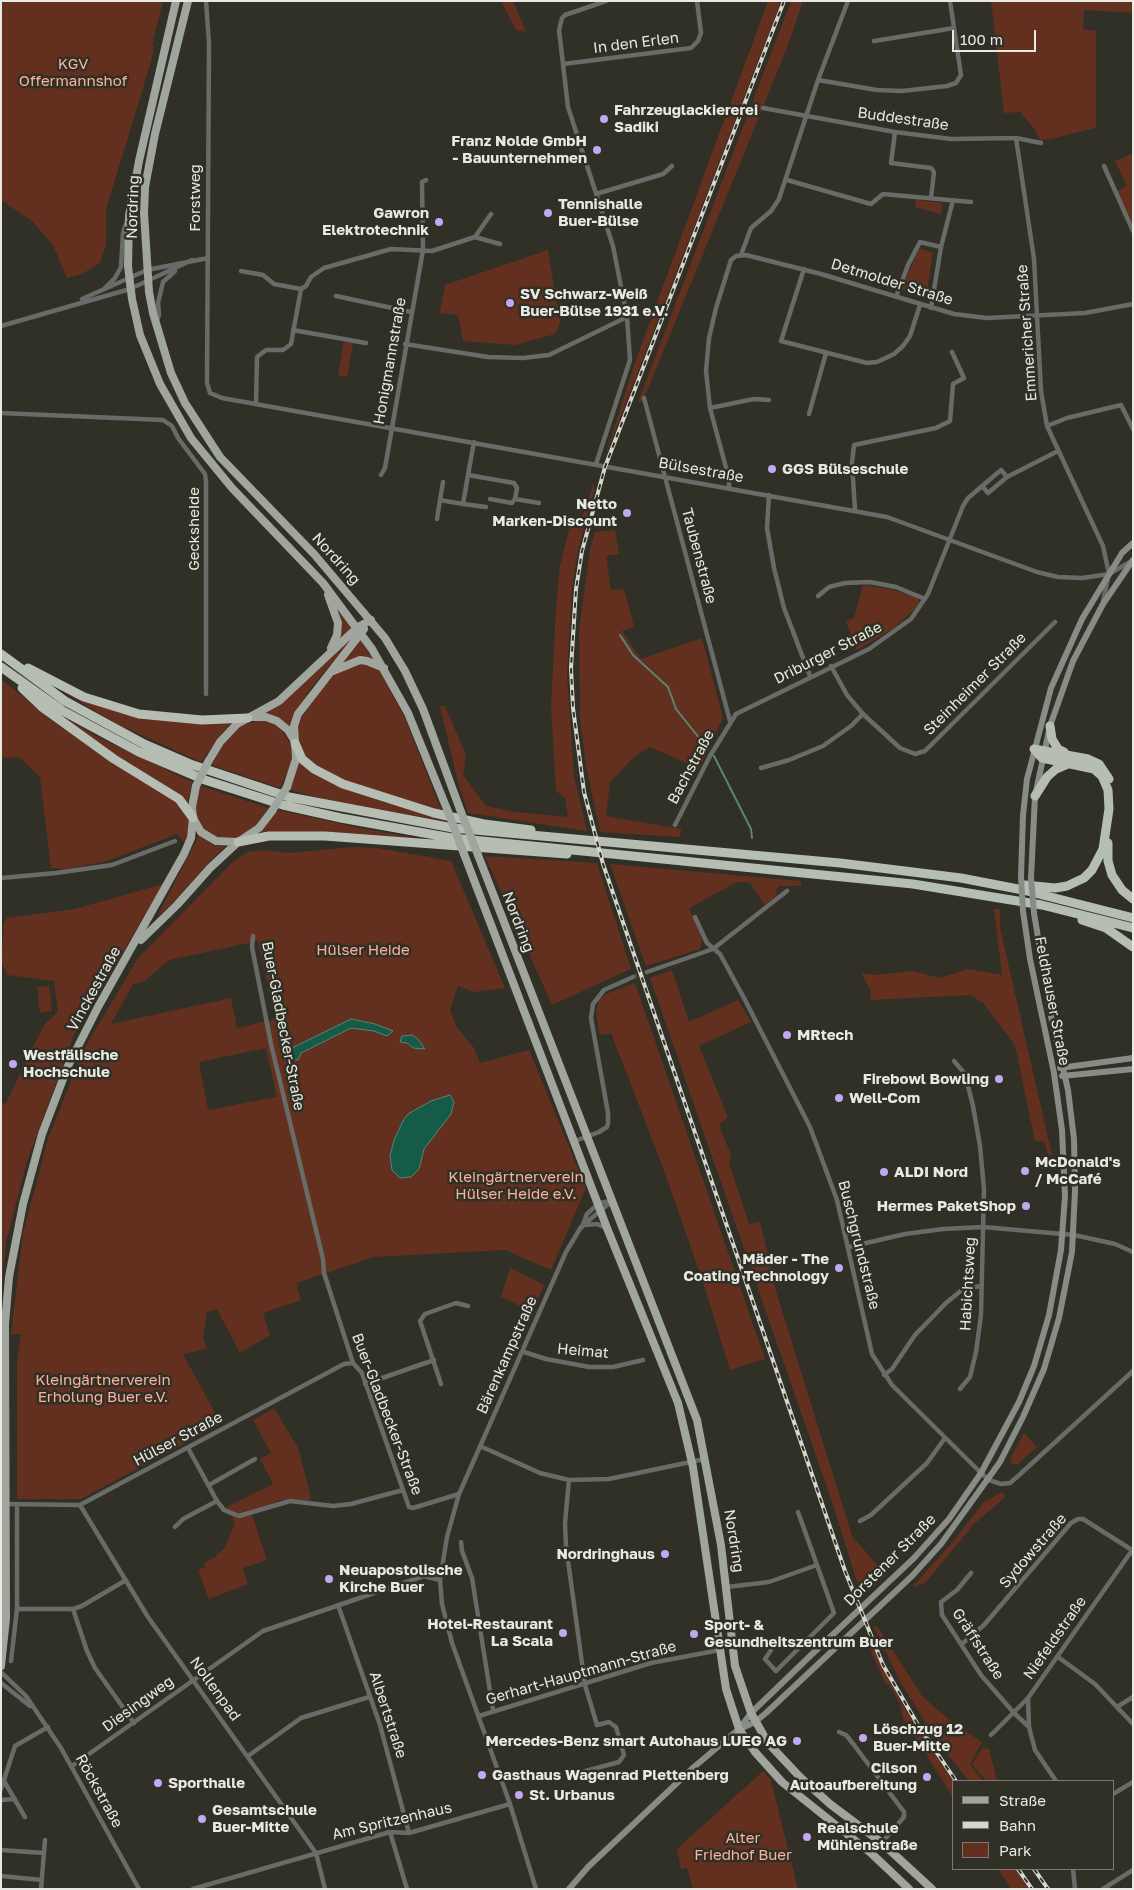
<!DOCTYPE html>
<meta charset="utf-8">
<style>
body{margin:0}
#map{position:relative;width:1134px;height:1890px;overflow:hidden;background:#303026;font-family:"Golos Text",sans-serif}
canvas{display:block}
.frame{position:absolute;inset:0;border:2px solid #e9e9e3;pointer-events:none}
.legend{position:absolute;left:952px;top:1780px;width:162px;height:90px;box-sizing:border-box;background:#303026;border:1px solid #7a7a72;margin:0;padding:6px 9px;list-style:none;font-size:15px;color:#e9e9e3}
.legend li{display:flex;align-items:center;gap:10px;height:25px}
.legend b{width:25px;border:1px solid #7a7a72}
.scale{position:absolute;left:952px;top:30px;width:84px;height:22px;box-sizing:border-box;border:2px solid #e9e9e3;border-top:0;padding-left:6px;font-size:15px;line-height:18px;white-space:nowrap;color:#e9e9e3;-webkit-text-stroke:4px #303026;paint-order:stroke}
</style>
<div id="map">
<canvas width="1134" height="1890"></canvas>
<div class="frame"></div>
<ul class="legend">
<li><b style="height:6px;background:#a0a69e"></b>Straße</li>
<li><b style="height:6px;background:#d6d6cf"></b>Bahn</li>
<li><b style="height:14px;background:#633020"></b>Park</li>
</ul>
<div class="scale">100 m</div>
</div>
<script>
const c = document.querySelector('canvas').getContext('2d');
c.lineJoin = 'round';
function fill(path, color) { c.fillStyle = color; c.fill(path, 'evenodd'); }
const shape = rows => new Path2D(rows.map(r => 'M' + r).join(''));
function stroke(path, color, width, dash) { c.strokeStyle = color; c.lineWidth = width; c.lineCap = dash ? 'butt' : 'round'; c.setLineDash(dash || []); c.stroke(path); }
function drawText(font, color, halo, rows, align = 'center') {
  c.font = font + ' "Golos Text",sans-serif'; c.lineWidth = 5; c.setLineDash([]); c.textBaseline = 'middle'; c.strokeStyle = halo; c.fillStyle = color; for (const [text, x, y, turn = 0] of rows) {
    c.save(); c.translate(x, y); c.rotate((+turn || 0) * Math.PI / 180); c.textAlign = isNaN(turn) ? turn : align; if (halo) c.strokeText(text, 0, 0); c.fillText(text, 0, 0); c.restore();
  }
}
const green = shape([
 [1,1,163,1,152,45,154,46,151,62,106,209,106,244,100,263,82,274,67,278,53,245,32,221,1,200],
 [501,1,513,1,526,32,516,30],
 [768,1,781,1,604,460,634,365],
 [791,1,803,1,787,48,643,401,638,402],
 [991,1,1133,1,1133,13,1084,10,1083,29,1096,31,1096,128,1041,141,1036,131,1020,112,1004,113],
 [1132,154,1133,154,1133,231,1115,192,1127,186,1115,161],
 [916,200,942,203,941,214,915,207],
 [919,249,933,252,926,296,901,289],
 [548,250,560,323,555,334,515,345,463,341,458,315,440,313,445,285],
 [344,342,353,343,347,377,338,375],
 [594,483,594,492,578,550,572,588,567,674,574,776,587,831,468,813,458,782,440,706,445,706,466,755,463,775,486,806,516,812,568,817,565,798,556,791,551,707,556,608,560,566,570,525,579,525],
 [615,530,619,554,606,556,611,590,624,589,634,627,622,631,641,659,702,638,723,718,699,769,650,747,636,755,610,782,606,816,681,829,680,837,600,832,586,766,580,718,579,631,590,550,595,532],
 [863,585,894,590,918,598,919,603,913,611,894,628,857,650,846,621,854,618],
 [340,610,353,629,335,645,340,628],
 [355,635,308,692,299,707,291,729,279,718,266,713,282,703,351,636],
 [360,639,373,659,358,658,341,663],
 [361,662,379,669,382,675,405,718,441,810,390,797,328,774,315,767,306,757,298,742,298,725,306,710,331,678,342,668],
 [1,679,55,723,174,799,188,815,190,826,186,844,177,834,107,861,66,869,51,868,40,777,19,757,1,758],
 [62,691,103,707,234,721,222,733,201,762,117,724],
 [62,716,98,737,192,782,188,803,177,794,138,771],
 [260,720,274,723,280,728,291,745,292,761,280,788,211,765,225,740,240,726],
 [299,759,313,774,327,781,384,802,445,818,446,821,335,802,290,790],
 [201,785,207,788,268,808,253,829,236,839,218,838,204,830,197,817,195,801],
 [278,810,360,828,450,844,260,834],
 [199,835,213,845,225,847,208,863,172,904,157,917],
 [353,847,377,848,451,861,505,988,474,992,458,986,450,1010,456,1026,474,1048,480,1063,529,1050,586,1188,551,1270,505,1250,374,1257,296,1283,301,1300,263,1313,270,1335,240,1353,217,1309,207,1312,203,1338,207,1349,183,1354,221,1424,81,1499,17,1499,17,1363,21,1334,11,1334,23,1233,49,1136,84,1049,138,958,234,861,248,852,263,850,289,853],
 [258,941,275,1019,237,1028,231,998,111,1024,133,984,145,981,169,960],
 [266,1048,277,1097,208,1110,199,1062],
 [485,856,597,863,631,969,552,1005],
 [610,864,801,881,801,886,779,886,776,890,777,896,765,905,750,883,737,882,689,908,702,938,700,949,646,966],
 [163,884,74,1035,27,1161,6,1242,1,1295,1,1104,6,1103,44,1025,58,1012,54,981,7,975,1,961,4,923,7,918,75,909],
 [994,909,1000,909,1000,928,1052,1155,1048,1155,1044,1141,1035,1141,1015,1045,983,1003,970,995,871,1000,870,989,861,973,875,975,913,971,940,978,968,969,1002,975],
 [672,970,689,1022,738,1000,751,1022,699,1046,728,1117,719,1125,731,1155,729,1163,749,1224,760,1222,776,1291,852,1536,886,1575,862,1597,830,1496,650,978],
 [635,983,765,1359,730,1370,705,1288,665,1173,611,1033,600,1035,596,1011,599,1000,606,994],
 [49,986,52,1011,40,1013,37,987],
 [510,1268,544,1285,533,1312,501,1297],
 [274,1408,298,1448,311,1498,309,1500,281,1500,251,1512,267,1560,243,1568,248,1584,209,1599,198,1570,205,1567,204,1564,215,1557,225,1547,235,1523,232,1517,221,1510,273,1484,260,1459,271,1453,253,1420],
 [1024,1433,1037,1447,1018,1464,1013,1465,1010,1459],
 [1002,1492,1006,1496,973,1525,925,1583,912,1587,950,1545,984,1502],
 [873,1626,878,1627,922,1696,948,1719,982,1742,970,1765,983,1781,969,1781,937,1741,901,1683],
 [866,1633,900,1701,953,1781,953,1797,903,1718,900,1704,889,1684,886,1684,863,1635],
 [982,1748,989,1749,997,1781,987,1781,972,1765],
 [763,1771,771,1780,798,1889,693,1889,687,1868,681,1869,677,1849],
 [998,1869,1015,1869,1029,1889,1011,1889]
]);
const water = shape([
 [351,1019,375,1024,393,1031,387,1036,374,1031,351,1028,301,1053,298,1060,292,1059,289,1056,292,1048,351,1019],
 [412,1035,418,1039,425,1049,413,1048,407,1043,400,1042,402,1036,412,1035],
 [450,1095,454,1102,451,1114,424,1149,419,1169,411,1177,400,1178,392,1170,390,1156,394,1140,404,1119,408,1114,431,1101,450,1095]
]);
const stream = shape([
 [620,635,633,655,668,687,676,709,708,749],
 [714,756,751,829,752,838]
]);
const streetTunnel = shape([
 [633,977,647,972]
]);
const street = shape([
 [206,1,209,43,207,383,210,393,222,398,887,517,1037,572,1058,577,1082,578,1109,574,1130,562],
 [874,41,954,28],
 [563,64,691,48,698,41,701,33,697,1],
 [818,80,877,90,902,91,947,86,956,83,961,75,950,1],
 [763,108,895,132,951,139,1016,138,1041,143],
 [895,132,891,163,931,168,934,172,931,198],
 [1016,138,1034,259,1041,391,1047,426,1103,546,1109,574,1103,601],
 [1104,166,1133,231],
 [787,180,871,204,883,194,971,202],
 [596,194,663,174,672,166],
 [475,237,500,244],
 [741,255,751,228,771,211,779,199,818,80,848,1],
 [804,269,781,341,867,363,877,362,894,354,903,346,910,336,920,305],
 [241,271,263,275,274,284,301,289],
 [105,288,115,278,121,267,123,233,126,224],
 [336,296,411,312],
 [896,297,908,265,920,242,941,247],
 [82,299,147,270,208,258],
 [931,308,941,247,953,200],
 [156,322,159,315,158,303,163,282,175,271],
 [1,326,130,289,192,260],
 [293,330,366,343],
 [405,344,488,357,523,358,549,355,627,317],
 [644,398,730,721],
 [256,404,257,357,266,350,283,350,291,344,301,289,306,286,311,277,324,268,391,249,432,251,475,237,491,214],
 [710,408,754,399,769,400],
 [1,413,163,420,172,426,178,438,205,474,206,481,206,694],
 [809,414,826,353],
 [1047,426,1067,418,1121,405,1133,429],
 [474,442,468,475,514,483,517,488,515,499],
 [596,464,630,360,627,317,613,246,568,107,559,30,562,18,565,15,606,1],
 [381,475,385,468,423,250,422,182,426,180],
 [982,486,988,493,1007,477,1058,451],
 [729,488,729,479,710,408,706,371,709,338,716,308,731,260,736,256,746,255,821,274,954,314,987,318,1085,313,1133,304],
 [769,495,767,528,774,568,784,608,810,676],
 [490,499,512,503,515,499,539,503],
 [440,500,443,482],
 [463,504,486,507],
 [855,510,852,463,854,445,936,428,950,421,953,384,964,378,952,352],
 [437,519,440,500,463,504,468,475],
 [818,596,829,587,845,583,870,582,896,587,925,599],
 [831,666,847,695,863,714,900,748,915,754,925,751,1055,622],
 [761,768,789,760,823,746,851,726,863,714],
 [675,825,710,756,736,714,869,649,911,619,928,594,963,506,968,498,1001,470,1007,477],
 [1,878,56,873,112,865,175,841],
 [695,917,707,943,720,954,744,998,810,1127,837,1200,872,1354,892,1385,981,1473,989,1480,1001,1484,1010,1483,1017,1477,1133,1371],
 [253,936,252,947,271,1044,323,1259,324,1273,353,1363,362,1373,409,1507,413,1508,459,1494],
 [647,972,713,949,787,891],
 [954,1061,965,1074,973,1106,980,1146,984,1189,981,1315,976,1352,970,1377,960,1389],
 [575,1141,599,1132,607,1127,608,1123,608,1113,591,1018,593,1004,604,990,633,977],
 [586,1225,597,1224,606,1228],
 [582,1227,587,1214,599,1203,611,1201],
 [849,1247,905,1234,943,1229,983,1227,1074,1235,1115,1244,1133,1252],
 [521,1351,546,1359,589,1367,613,1367,643,1360],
 [884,1375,892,1369,915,1335,946,1303,963,1289,981,1286],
 [365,1384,434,1360],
 [441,1384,420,1321,425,1314,456,1303,468,1306],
 [480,1446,540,1473,569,1480,609,1479,705,1459],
 [188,1448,217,1501,224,1510,239,1516,290,1501,333,1506,351,1504,403,1490],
 [569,1480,565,1523,566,1546,585,1685,597,1725,609,1722,616,1727,624,1755,619,1762,571,1775],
 [209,1485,255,1459],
 [5,1504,80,1505,344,1364,353,1363],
 [80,1505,148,1617,316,1853,325,1889],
 [860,1521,871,1515,927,1463,945,1438],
 [175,1527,183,1519,217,1501],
 [461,1542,462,1551,472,1578,493,1710],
 [971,1573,957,1590,941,1602,942,1615,981,1675,1014,1713,1029,1727,1035,1750,1056,1781],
 [727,1587,769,1582,817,1565,798,1512],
 [338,1605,380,1725,409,1833],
 [17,1609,73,1609,82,1606,126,1580],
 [73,1609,87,1651,95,1668,134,1723],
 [962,1644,984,1625,1071,1523,1078,1519,1083,1519,1132,1550],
 [771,1650,765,1659,776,1671,834,1613,817,1565],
 [1058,1657,1095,1684,1133,1724],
 [11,1661,17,1609,17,1505],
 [1,1672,26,1696,61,1748,139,1889],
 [1,1683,30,1706],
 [1028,1698,1029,1727],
 [1117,1707,1133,1697],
 [479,1716,651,1663,720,1650],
 [839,1732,846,1735,854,1745,904,1812,904,1817,872,1854],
 [991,1735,1028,1698,1133,1549],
 [248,1756,301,1718,369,1697],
 [72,1766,263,1631,424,1576,440,1580],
 [4,1781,25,1817],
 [1,1789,15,1746,48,1727],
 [1113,1794,1133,1782],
 [1,1800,15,1799],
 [390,1832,407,1889],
 [1,1850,44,1853],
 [1073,1869,1075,1889],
 [1,1876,42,1880],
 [41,1889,45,1840],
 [193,1889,390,1832,409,1833,510,1804],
 [536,1889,510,1804,452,1643,442,1604,440,1580,447,1537,459,1494,566,1252,581,1227,612,1201],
 [1103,1889,1133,1870]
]);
const secondary = shape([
 [1021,877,1023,815,1027,779,1051,688,1082,619,1122,553,1133,543],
 [1031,878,1035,796,1050,726,1073,661,1103,604,1133,560],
 [1060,1068,1133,1058],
 [1062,1076,1133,1069],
 [740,1729,755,1722,766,1713,912,1576,941,1544,1000,1462,1023,1417,1044,1369,1059,1318,1072,1252,1075,1191,1074,1139,1068,1090,1051,1016,1034,913],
 [569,1889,588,1867,694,1767,739,1729,751,1713,809,1657,914,1558,949,1519,981,1473,1019,1402,1034,1366,1049,1315,1061,1250,1065,1196,1062,1130,1054,1073,1030,959,1023,911]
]);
const primary = shape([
 [176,1,139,161,129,216,128,266,132,299,140,335,160,384,191,438,232,488,323,583,372,649,408,713,447,809],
 [188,1,155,134,145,187,144,213,149,292,153,313,171,373,185,403,220,457,314,554,385,638,405,671,423,709,461,812],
 [328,595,338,623,337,635,331,648],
 [333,671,360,660,367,661,384,668],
 [252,717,266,717,277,721,288,730,294,740],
 [208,762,220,742,237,724,279,701,358,627,371,620],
 [196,786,192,807,193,818,201,832,216,841,238,842,259,828,272,811],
 [287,787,296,759,294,726,298,714,364,629],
 [464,854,607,1228,678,1403,693,1467,726,1689,739,1729,755,1752,782,1782,872,1854,909,1889],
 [478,855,697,1420,721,1545,735,1666,751,1713,768,1743,800,1777,830,1804,882,1843,932,1889],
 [141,940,177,905,210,868,238,842],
 [1,1666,6,1618,5,1324,9,1277,23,1204,42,1134,68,1066,98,1007,184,854,191,838,193,818]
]);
const highway = shape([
 [1,654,65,701,144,744,190,764,289,797,453,828,840,863,961,878,1023,890,1133,918],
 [1,667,63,711,139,752,205,780,283,805,341,818,452,838,913,884,1042,905,1133,928],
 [28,668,84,697,139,714,202,720,248,718],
 [22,688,42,707,114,759,179,799,193,818],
 [1050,726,1052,739,1058,749,1064,752],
 [295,743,302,759,314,769,343,784,434,813,484,824,531,830],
 [1034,749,1088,759,1099,764,1109,779],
 [1035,796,1047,777,1056,769,1070,763],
 [238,842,269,836,325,836,567,854],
 [1108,843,1108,861,1112,875,1122,890,1133,899],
 [1025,885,1055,888,1067,886,1084,878,1092,870,1103,849,1109,809,1108,790,1102,776,1094,769,1042,758,1034,749],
 [1082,920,1106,928,1133,947]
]);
const rail = shape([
 [784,1,605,467,582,551,576,589,571,668,573,708,584,792,603,864,845,1571,883,1665,918,1725,956,1781],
 [1018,1869,1032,1889],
 [1034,1869,1048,1889]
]);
const secondaryBridge = shape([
 [1021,877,1023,911],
 [1031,878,1034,913]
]);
const primaryBridge = shape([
 [196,786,208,762],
 [447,809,464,854],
 [272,811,287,787],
 [461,812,478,855]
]);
const markers = [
 [604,119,5,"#c2a8f3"],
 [597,150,5,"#c2a8f3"],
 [548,213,5,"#c2a8f3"],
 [439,222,5,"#c2a8f3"],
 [510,303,5,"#c2a8f3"],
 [772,469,5,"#c2a8f3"],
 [627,513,5,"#c2a8f3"],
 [787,1035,5,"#c2a8f3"],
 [13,1064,5,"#c2a8f3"],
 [999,1079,5,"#c2a8f3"],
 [839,1098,5,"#c2a8f3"],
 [1025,1171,5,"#c2a8f3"],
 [884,1172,5,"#c2a8f3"],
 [1026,1206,5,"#c2a8f3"],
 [839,1268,5,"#c2a8f3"],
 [665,1554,5,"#c2a8f3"],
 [329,1579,5,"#c2a8f3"],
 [563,1633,5,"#c2a8f3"],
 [694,1634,5,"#c2a8f3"],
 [863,1738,5,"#c2a8f3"],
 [797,1741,5,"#c2a8f3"],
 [482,1775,5,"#c2a8f3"],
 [927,1777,5,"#c2a8f3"],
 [158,1783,5,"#c2a8f3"],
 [519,1795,5,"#c2a8f3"],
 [202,1819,5,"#c2a8f3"],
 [807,1837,5,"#c2a8f3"]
];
const streetNames = [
 ["In den Erlen",636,43,-7],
 ["Buddestraße",903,119,8],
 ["Forstweg",195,198,-90],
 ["Nordring",133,207,-88],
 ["Detmolder Straße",892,282,17],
 ["Emmericher Straße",1027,333,-94],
 ["Honigmannstraße",390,361,-80],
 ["Bülsestraße",701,470,10],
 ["Gecksheide",194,529,-90],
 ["Taubenstraße",699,556,75],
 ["Nordring",336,559,48],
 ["Driburger Straße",828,653,-27],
 ["Steinheimer Straße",975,684,-45],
 ["Bachstraße",691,767,-62],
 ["Nordring",518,922,69],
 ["Vinckestraße",94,989,-61],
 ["Feldhauser Straße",1052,1001,79],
 ["Buer-Gladbecker-Straße",283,1026,79],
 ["Buschgrundstraße",859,1245,76],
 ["Habichtsweg",968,1284,-87],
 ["Heimat",583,1351,5],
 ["Bärenkampstraße",507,1355,-66],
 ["Buer-Gladbecker-Straße",387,1414,69],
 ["Hülser Straße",178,1439,-28],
 ["Nordring",734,1541,81],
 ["Sydowstraße",1033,1551,-49],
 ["Dorstener Straße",890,1560,-45],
 ["Niefeldstraße",1055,1638,-55],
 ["Gräffstraße",978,1644,57],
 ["Gerhart-Hauptmann-Straße",581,1673,-16],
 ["Nollenpad",215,1689,54],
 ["Diesingweg",138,1704,-36],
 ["Albertstraße",388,1715,72],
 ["Röckstraße",99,1791,61],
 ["Am Spritzenhaus",392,1821,-13]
];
const parkNames = [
 ["KGV",73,64],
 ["Offermannshof",73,81],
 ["Hülser Heide",363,950],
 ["Kleingärtnerverein",516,1177],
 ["Hülser Heide e.V.",516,1194],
 ["Kleingärtnerverein",103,1380],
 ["Erholung Buer e.V.",103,1397],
 ["Alter",743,1838],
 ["Friedhof Buer",743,1855]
];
const poiNames = [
 ["Fahrzeuglackiererei",614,110],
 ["Sadiki",614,127],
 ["Franz Nolde GmbH",587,141,"right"],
 ["- Bauunternehmen",587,158,"right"],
 ["Tennishalle",558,204],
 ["Buer-Bülse",558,221],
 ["Gawron",429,213,"right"],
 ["Elektrotechnik",429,230,"right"],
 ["SV Schwarz-Weiß",520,294],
 ["Buer-Bülse 1931 e.V.",520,311],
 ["GGS Bülseschule",782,469],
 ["Netto",617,504,"right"],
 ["Marken-Discount",617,521,"right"],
 ["MRtech",797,1035],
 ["Westfälische",23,1055],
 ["Hochschule",23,1072],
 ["Firebowl Bowling",989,1079,"right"],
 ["Well-Com",849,1098],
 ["McDonald's",1035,1162],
 ["/ McCafé",1035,1179],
 ["ALDI Nord",894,1172],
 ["Hermes PaketShop",1016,1206,"right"],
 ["Mäder - The",829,1259,"right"],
 ["Coating Technology",829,1276,"right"],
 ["Nordringhaus",655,1554,"right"],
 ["Neuapostolische",339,1570],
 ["Kirche Buer",339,1587],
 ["Hotel-Restaurant",553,1624,"right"],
 ["La Scala",553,1641,"right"],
 ["Sport- &",704,1625],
 ["Gesundheitszentrum Buer",704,1642],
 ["Löschzug 12",873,1729],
 ["Buer-Mitte",873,1746],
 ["Mercedes-Benz smart Autohaus LUEG AG",787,1741,"right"],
 ["Cilson",917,1768,"right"],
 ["Autoaufbereitung",917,1785,"right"],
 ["Gasthaus Wagenrad Plettenberg",492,1775],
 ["Sporthalle",168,1783],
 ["St. Urbanus",529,1795],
 ["Gesamtschule",212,1810],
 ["Buer-Mitte",212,1827],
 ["Realschule",817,1828],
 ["Mühlenstraße",817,1845]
];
fill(green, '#633020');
fill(water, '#155b47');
stroke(water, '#558676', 1);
stroke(stream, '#558676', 2);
stroke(streetTunnel, '#4c4c42', 4.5, [4.5, 2]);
stroke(street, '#686b67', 4.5);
stroke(secondary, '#888c86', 6);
stroke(primary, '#a0a69e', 8);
stroke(highway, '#b6bdb3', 9);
stroke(rail, '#d6d6cf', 4);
stroke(rail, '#303026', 2, [5.5]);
stroke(secondaryBridge, '#888c86', 6);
stroke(primaryBridge, '#a0a69e', 8);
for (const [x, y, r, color] of markers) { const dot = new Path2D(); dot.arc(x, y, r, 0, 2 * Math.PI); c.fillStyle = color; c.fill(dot); stroke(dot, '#303026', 2); }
drawText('15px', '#e9e9e3', '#303026', streetNames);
drawText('15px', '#fbb19a', '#303026', parkNames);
drawText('bold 15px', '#e9e9e3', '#303026', poiNames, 'left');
</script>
